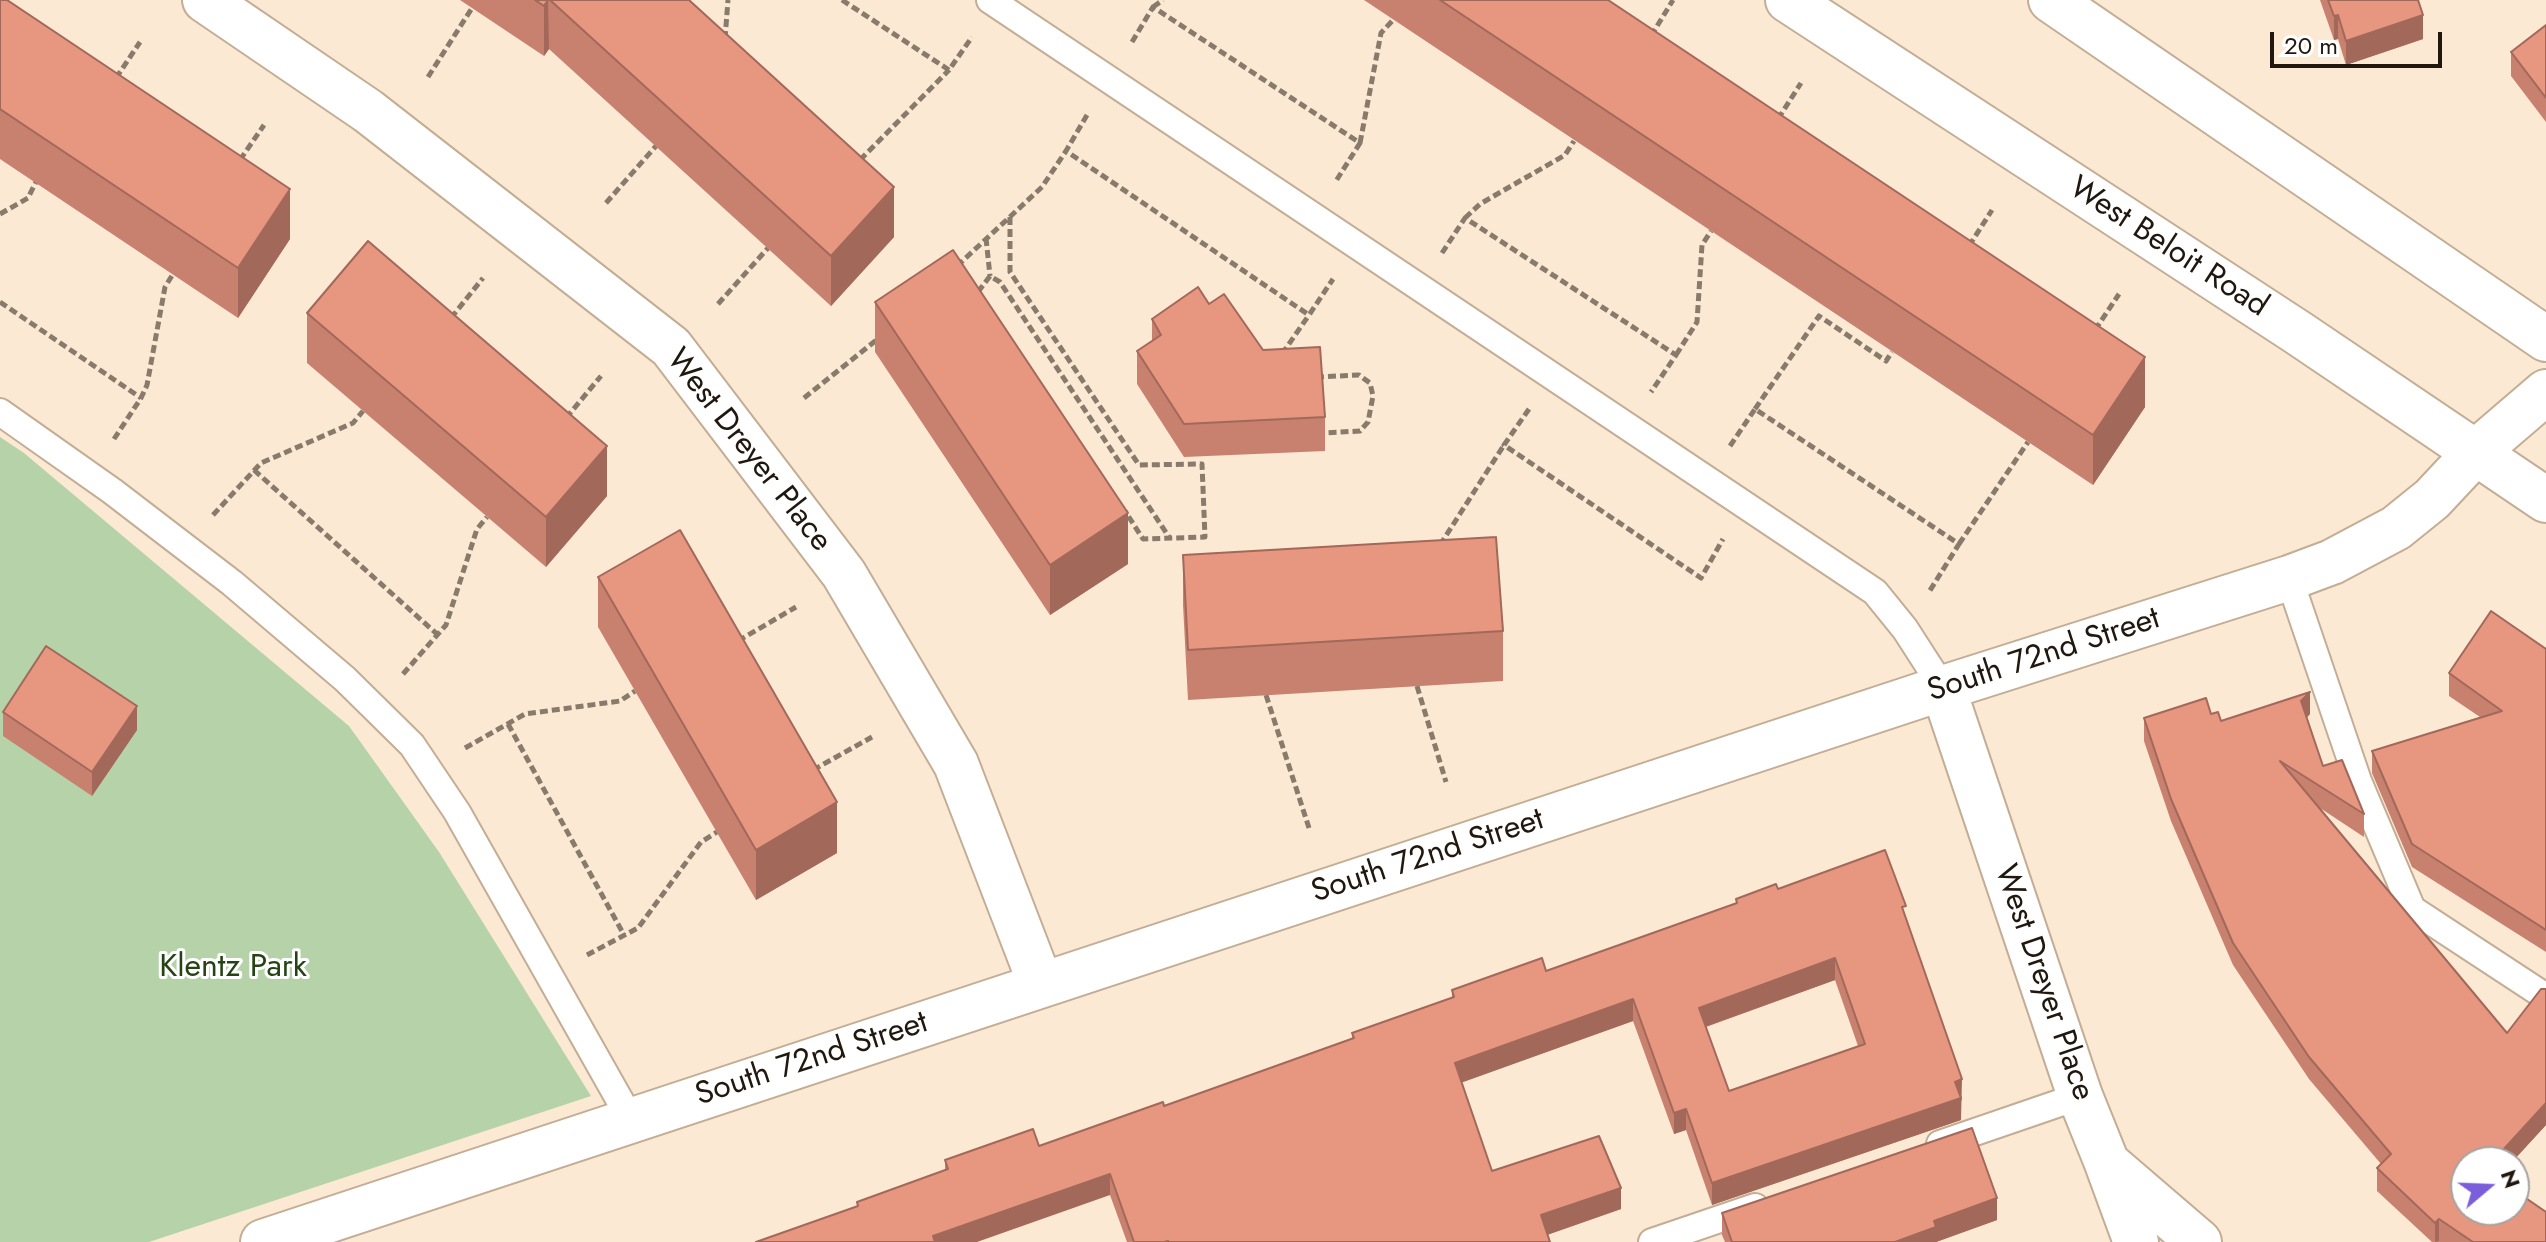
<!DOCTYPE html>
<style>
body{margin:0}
#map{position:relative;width:2546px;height:1242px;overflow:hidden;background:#fce9d4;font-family:Jost,sans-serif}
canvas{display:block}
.north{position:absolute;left:2450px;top:1146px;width:80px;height:80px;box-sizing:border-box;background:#fff;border:2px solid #a6a39f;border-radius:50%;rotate:71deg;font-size:22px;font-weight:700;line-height:32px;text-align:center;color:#20180f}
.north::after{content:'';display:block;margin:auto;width:28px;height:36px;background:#7b5fda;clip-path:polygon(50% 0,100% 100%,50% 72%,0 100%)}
.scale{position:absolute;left:2270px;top:32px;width:172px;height:36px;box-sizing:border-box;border:4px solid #20180f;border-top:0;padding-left:10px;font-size:24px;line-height:28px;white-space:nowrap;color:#20180f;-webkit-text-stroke:6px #fff;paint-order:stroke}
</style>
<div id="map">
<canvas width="2546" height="1242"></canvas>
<div class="north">N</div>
<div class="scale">20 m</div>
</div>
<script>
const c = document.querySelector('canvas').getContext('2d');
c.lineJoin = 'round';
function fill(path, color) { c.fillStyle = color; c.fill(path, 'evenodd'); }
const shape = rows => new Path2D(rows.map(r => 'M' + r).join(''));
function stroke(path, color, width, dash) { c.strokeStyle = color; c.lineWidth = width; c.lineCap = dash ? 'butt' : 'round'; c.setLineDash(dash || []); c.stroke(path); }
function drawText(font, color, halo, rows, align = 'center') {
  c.font = font + ' Jost,sans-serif'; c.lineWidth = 6; c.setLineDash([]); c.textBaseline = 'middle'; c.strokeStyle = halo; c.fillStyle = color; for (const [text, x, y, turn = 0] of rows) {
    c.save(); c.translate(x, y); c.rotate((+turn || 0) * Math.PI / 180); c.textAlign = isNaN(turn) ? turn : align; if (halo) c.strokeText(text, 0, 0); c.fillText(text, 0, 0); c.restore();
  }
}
const green = shape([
 [0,437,24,453,349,726,439,852,591,1096,149,1242,0,1242]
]);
const path = shape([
 [842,0,949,70,972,37],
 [1153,7,1163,0],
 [1651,36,1673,0],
 [725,39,728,0],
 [1132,42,1153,7,1360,143,1336,181],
 [428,77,472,8],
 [116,78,140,42],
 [1087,115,1066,151,1309,315,1333,279],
 [1778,119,1801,83],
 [1360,143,1381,33,1393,20],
 [240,160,264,125],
 [860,160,949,70],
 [606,203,656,146],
 [0,214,28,198,36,182],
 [1010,217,1010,272,1139,465,1202,464,1205,537,1143,539,1125,511],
 [1465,218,1480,204,1565,155,1574,141],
 [986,238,990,276],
 [1969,246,1992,210],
 [1442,253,1465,218,1676,355,1651,392],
 [957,266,1042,187,1066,151],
 [978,292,990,276,1000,282,1169,537],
 [0,302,141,398],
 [718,304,768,248],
 [451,318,483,278],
 [2095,330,2119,294],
 [1282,354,1309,315],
 [1676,355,1697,322,1702,245,1711,231],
 [1316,377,1359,375,1370,383,1373,396,1368,422,1360,431,1323,433],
 [804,398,879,338],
 [1529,409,1504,445,1701,578,1723,539],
 [1755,409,1819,316,1886,361,1892,352],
 [566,418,601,376],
 [114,439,141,398,147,385,165,287,173,274],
 [1730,446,1755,409,1959,544,1929,592],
 [254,470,438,635],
 [213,515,261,463,353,423,363,411],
 [1959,544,2028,442],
 [1440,545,1504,445],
 [738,641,796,607],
 [403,674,446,625,477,529,487,517],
 [1417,686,1446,782],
 [1266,695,1309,828],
 [508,724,624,935],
 [465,748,525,714,620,701,635,691],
 [813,770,872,737],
 [587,955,638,928,701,842,717,832]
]);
const lane = shape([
 [990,0,1875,592,1905,629,1943,688],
 [0,412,112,491,232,583,345,679,412,745,457,812,631,1120],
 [2289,578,2358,781,2412,909,2546,997],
 [1940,1144,2080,1096],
 [1652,1242,1755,1207]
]);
const street = shape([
 [205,0,368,111,671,347,844,574,956,764,1041,985],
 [1943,688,2080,1096,2107,1163,2199,1242],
 [2108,1166,2136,1242],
 [263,1242,1943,688,2289,578,2332,562,2396,528,2432,499,2476,452,2546,392]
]);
const secondary = shape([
 [1788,0,2297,332,2546,500],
 [2051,0,2546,339]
]);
const wall = shape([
 [0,0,290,239,238,318,0,159],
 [460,0,689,0,894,237,831,306,549,49,544,56],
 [1364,0,1608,0,2145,407,2093,485],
 [2320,0,2418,0,2423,39,2346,65,2338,39,2334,40],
 [2546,25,2546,122,2511,76,2511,52],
 [875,302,1128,564,1050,615,875,352],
 [1209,304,1263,350,1325,417,1325,451,1184,457,1137,384,1137,351,1152,342,1152,319],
 [307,313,607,496,546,567,307,363],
 [1183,555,1503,631,1503,681,1188,700,1183,605],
 [598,577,837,853,756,900,598,627],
 [2546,649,2546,952,2412,867,2372,773,2372,751,2480,717,2449,696,2449,673],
 [3,712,137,730,92,796,3,736],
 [2211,714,2221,721,2310,714,2307,717,2323,766,2364,814,2364,837,2320,808,2507,1033,2546,989,2546,1125,2512,1162,2466,1162,2546,1242,2432,1242,2377,1191,2377,1168,2381,1164,2309,1079,2233,965,2171,821,2144,741,2144,718],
 [1778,889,1906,917,1962,1100,1961,1101,1961,1120,1712,1205,1686,1130,1674,1134,1633,1021,1462,1082,1492,1171,1621,1209,1547,1235,1550,1242,1127,1242,1110,1195,857,1206,857,1202,945,1170,945,1160,1039,1146,1164,1106,1352,1038,1352,1033,1452,998,1452,990,1546,971,1736,903,1736,899],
 [1835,980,1858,1046,1729,1091,1706,1027],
 [1722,1213,1997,1220,1936,1242,1725,1242,1722,1235]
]);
const shadedWall = shape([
 [548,0,549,49,544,56,544,6],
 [2338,15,2338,39,2334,40,2334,16],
 [2423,15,2423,39,2346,65,2346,41],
 [894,187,894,237,831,306,831,256],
 [290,189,290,239,238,318,238,268],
 [2145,357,2145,407,2093,485,2093,435],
 [607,446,607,496,546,567,546,517],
 [1128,513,1128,564,1050,615,1050,565],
 [2310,692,2310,714,2301,724,2301,701],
 [137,706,137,730,92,796,92,772],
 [837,802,837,853,756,900,756,850],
 [1835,958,1835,980,1699,1029,1699,1008],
 [1633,999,1633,1021,1455,1085,1455,1063],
 [1962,1079,1961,1120,1712,1205,1712,1183],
 [2546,1103,2546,1125,2512,1162,2492,1162],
 [1686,1109,1686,1130,1674,1134,1674,1113],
 [1110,1174,1110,1195,977,1242,933,1242,933,1236],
 [1621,1188,1621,1209,1541,1237,1541,1215],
 [1997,1198,1997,1220,1936,1242,1894,1242,1934,1221],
 [2439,1219,2439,1241,2435,1242,2435,1223]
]);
const building = shape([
 [0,0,7,0,290,189,238,268,0,109,0,0],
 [535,0,548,0,544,6,535,0],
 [550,0,689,0,894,187,831,256,550,0],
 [1440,0,1608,0,2145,357,2093,435,1440,0],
 [2328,0,2418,0,2423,15,2346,41,2338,15,2334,16,2328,0],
 [2546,25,2546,98,2511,52,2546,25],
 [368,241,607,446,546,517,307,313,368,241],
 [953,250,1128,513,1050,565,875,302,953,250],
 [1198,287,1209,304,1224,294,1263,350,1320,347,1325,417,1184,424,1137,351,1161,335,1152,319,1198,287],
 [680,530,837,802,756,850,598,577,680,530],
 [1496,537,1503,631,1188,650,1183,555,1496,537],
 [2491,611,2546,649,2546,930,2412,844,2372,751,2502,711,2449,673,2491,611],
 [46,646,137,706,92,772,3,712,46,646],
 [2310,692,2301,701,2323,766,2342,760,2364,814,2280,761,2507,1033,2541,989,2546,989,2546,1103,2492,1162,2466,1162,2466,1210,2514,1210,2514,1190,2546,1212,2546,1242,2473,1242,2439,1219,2435,1223,2377,1168,2391,1154,2309,1057,2233,943,2171,799,2144,718,2206,698,2211,714,2218,712,2221,721,2310,692],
 [1885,850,1906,906,1902,907,1962,1079,1955,1082,1961,1098,1712,1183,1686,1109,1674,1113,1633,999,1455,1063,1492,1171,1599,1136,1621,1188,1541,1215,1550,1242,1169,1242,1168,1241,1164,1242,1134,1242,1110,1174,933,1236,935,1242,756,1242,858,1206,857,1202,948,1169,945,1160,1033,1129,1039,1146,1163,1102,1164,1106,1354,1038,1352,1033,1454,997,1452,990,1542,958,1546,971,1737,903,1736,899,1776,884,1778,889,1885,850],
 [1835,958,1865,1044,1729,1091,1699,1008,1835,958],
 [1972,1128,1997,1198,1934,1221,1936,1227,1895,1242,1732,1242,1722,1213,1972,1128]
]);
const streetNames = [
 ["West Beloit Road",2168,248,33],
 ["West Dreyer Place",748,451,52],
 ["South 72nd Street",2044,656,-18],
 ["South 72nd Street",1428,857,-18],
 ["West Dreyer Place",2043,983,71],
 ["South 72nd Street",812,1060,-18]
];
const parkNames = [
 ["Klentz Park",233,968]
];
fill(green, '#b6d2a9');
stroke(lane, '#c3ad94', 30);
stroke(street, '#c3ad94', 48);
stroke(secondary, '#c3ad94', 48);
stroke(path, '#887b6c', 5, [8, 4]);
stroke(lane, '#fff', 26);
stroke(street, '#fff', 44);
stroke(secondary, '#fff', 44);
fill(wall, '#c7816e');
fill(shadedWall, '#a2695a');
fill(building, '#e79680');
stroke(building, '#a2695a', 2);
drawText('32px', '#20180f', '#fff', streetNames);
drawText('32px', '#264314', '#fff', parkNames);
</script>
